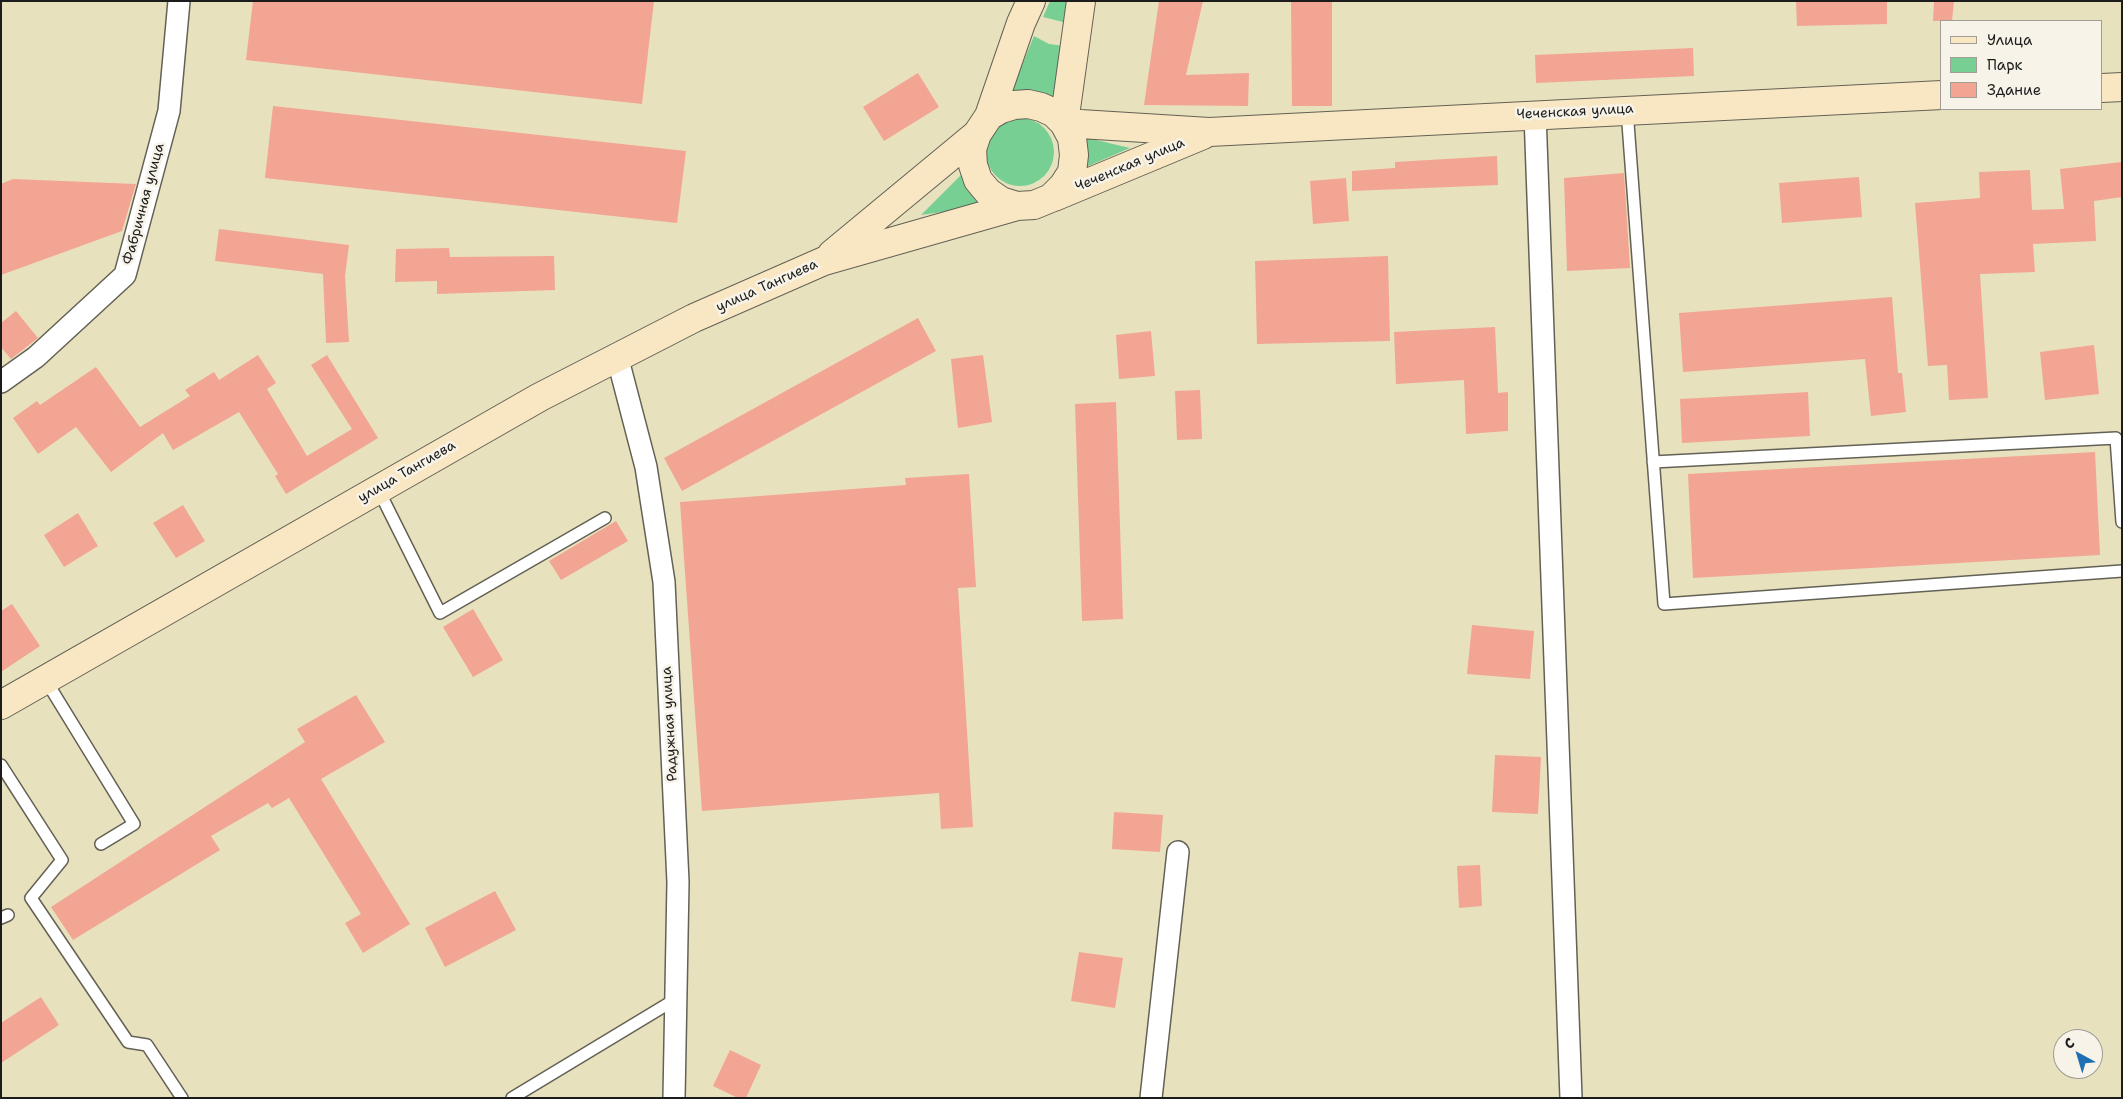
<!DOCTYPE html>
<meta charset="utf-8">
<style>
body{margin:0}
#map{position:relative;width:2123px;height:1099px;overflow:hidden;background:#e8e1be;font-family:"Shantell Sans",sans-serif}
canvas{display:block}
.frame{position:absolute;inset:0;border:2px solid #1c1c1c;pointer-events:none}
.legend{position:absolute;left:1940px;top:20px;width:162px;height:90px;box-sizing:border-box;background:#f7f3e8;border:1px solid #9f9d96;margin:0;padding:6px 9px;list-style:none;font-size:15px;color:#1c1c1c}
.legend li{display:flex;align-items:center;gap:10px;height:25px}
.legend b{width:25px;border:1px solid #9f9d96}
.north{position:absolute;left:2053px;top:1029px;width:50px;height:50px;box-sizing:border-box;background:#f7f3e8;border:1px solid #9f9d96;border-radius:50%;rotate:321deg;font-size:14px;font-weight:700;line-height:20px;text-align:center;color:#1c1c1c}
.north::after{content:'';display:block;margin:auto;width:18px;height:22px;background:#1f6fb2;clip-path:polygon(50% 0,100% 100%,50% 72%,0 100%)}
</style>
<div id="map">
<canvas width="2123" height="1099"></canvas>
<div class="frame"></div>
<ul class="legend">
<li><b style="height:6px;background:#f9e7c3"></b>Улица</li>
<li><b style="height:14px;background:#78cf94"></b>Парк</li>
<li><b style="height:14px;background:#f2a592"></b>Здание</li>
</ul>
<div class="north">С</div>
</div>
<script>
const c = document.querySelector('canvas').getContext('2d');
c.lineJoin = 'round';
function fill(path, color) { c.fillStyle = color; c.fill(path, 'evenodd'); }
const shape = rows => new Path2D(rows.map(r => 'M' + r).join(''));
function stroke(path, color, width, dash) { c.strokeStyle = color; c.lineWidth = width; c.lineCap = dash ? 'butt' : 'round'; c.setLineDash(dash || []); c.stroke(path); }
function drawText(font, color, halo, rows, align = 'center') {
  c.font = font + ' "Shantell Sans",sans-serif'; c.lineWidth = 5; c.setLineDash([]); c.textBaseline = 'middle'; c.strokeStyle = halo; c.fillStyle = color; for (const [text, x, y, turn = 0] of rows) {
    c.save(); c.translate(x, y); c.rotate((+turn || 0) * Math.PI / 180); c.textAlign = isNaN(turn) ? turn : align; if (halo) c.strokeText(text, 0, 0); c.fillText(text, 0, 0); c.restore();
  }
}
const green = shape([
 [1050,1,1071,1,1067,23,1043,17],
 [1034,36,1049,44,1065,46,1053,105,1009,97],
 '986 152a34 34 0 1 1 68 0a34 34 0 1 1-68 0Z',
 [1079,136,1130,148,1079,170],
 [966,170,986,206,921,215]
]);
const building = shape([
 [253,1,654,1,642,104,246,60],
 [1159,1,1203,1,1186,75,1249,73,1248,106,1144,105],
 [1291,1,1332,1,1332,106,1292,106],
 [1796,1,1887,1,1887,24,1797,26],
 [1934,1,1954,1,1952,21,1933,21],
 [1693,48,1694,76,1536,83,1535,55],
 [918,73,939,107,884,141,863,107],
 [273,106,686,151,677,223,265,178],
 [1497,156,1498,185,1352,191,1352,171,1395,168,1395,162],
 [2122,162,2122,197,2094,201,2096,241,2033,244,2035,272,1980,274,1988,398,1949,400,1947,365,1928,366,1915,203,1980,198,1979,172,2030,170,2032,210,2064,209,2060,169],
 [1624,173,1630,268,1567,271,1564,178],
 [1859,177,1862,217,1782,223,1779,183],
 [1346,178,1349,221,1313,224,1310,181],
 [13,179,136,184,122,231,1,275,1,184],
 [219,229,349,245,345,276,349,342,326,343,323,274,215,261],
 [449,248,450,257,554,256,555,290,437,294,437,281,395,282,396,249],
 [1388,256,1390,341,1257,344,1255,261],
 [1892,297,1898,373,1902,373,1906,412,1871,416,1865,359,1683,372,1679,313],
 [16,311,38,338,11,359,1,347,1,323],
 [918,318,936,351,682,491,664,458],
 [1495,327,1498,393,1508,392,1508,431,1466,434,1464,380,1396,384,1394,332],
 [1151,331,1155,376,1119,379,1116,335],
 [2094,345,2099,394,2045,400,2040,352],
 [258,355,276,383,267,389,307,456,352,429,311,365,327,355,378,438,286,494,275,476,278,474,239,412,173,450,163,433,111,472,76,427,38,454,13,418,37,401,40,405,96,367,140,427,190,396,185,390,214,372,219,380],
 [983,355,992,422,958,428,951,359],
 [1200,390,1202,439,1177,440,1175,391],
 [1808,392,1810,436,1682,443,1680,399],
 [1116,402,1123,619,1082,621,1075,404],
 [2095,452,2100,555,1693,578,1688,474],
 [969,474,976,587,958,588,973,827,941,829,939,793,702,811,680,502,906,485,905,478],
 [183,505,205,541,176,558,153,523],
 [78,513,98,546,64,567,44,535],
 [616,521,628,541,561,580,549,561],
 [12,604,40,646,1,672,1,611],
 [473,609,503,660,473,677,443,627],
 [1472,625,1534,631,1530,679,1467,674],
 [356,695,385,742,321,779,410,924,363,953,345,923,361,914,289,798,272,808,268,803,211,836,220,850,73,940,51,907,305,742,297,729],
 [1495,755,1541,757,1538,814,1492,812],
 [1114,812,1163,815,1160,852,1112,849],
 [1480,865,1482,906,1459,908,1457,866],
 [495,891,516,930,445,967,425,928],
 [1079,952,1123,958,1115,1008,1071,1001],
 [41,997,59,1025,1,1063,1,1023],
 [730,1050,761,1065,746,1098,738,1098,713,1086]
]);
const lane = shape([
 [1627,110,1664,604,2122,571],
 [1653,462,2116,438,2122,522],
 [378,489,440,613,605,518],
 [45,679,134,824,101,844],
 [1,765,62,860,31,898,128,1042,147,1045,182,1098],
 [1,918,8,915],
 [512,1098,676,999]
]);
const street = shape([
 [1535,114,1571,1098],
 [617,356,646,467,664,582,678,882,674,1098],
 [1,382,36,357,125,275,169,111,179,1],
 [1151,1098,1178,852]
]);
const secondary = shape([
 [1081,1,1064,123,1209,132,1942,95],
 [2102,88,2122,87],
 [989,116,1021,23,1031,1],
 [1054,197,1203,135],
 [832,254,977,134],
 [1,705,540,397,694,318,824,261,1017,206,1034,205,1051,198,1063,186,1072,172,1074,155,1072,138,1064,123,1054,113,1041,107,1028,104,1014,105,1001,109,989,116,977,134,972,149,973,165,978,180,988,192,1001,201,1017,206]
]);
const streetNames = [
 ["Чеченская улица",1575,112,-3],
 ["Чеченская улица",1130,165,-23],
 ["Фабричная улица",144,204,-75],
 ["улица Тангиева",767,286,-24],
 ["улица Тангиева",407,472,-30],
 ["Радужная улица",670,724,-93]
];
fill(green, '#78cf94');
fill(building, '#f2a592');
stroke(lane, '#636155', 14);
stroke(street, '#636155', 24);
stroke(secondary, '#636155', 30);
stroke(lane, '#fff', 11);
stroke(street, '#fff', 21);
stroke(secondary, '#f9e7c3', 28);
drawText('14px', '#1c1c1c', '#f7f3e8', streetNames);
</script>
